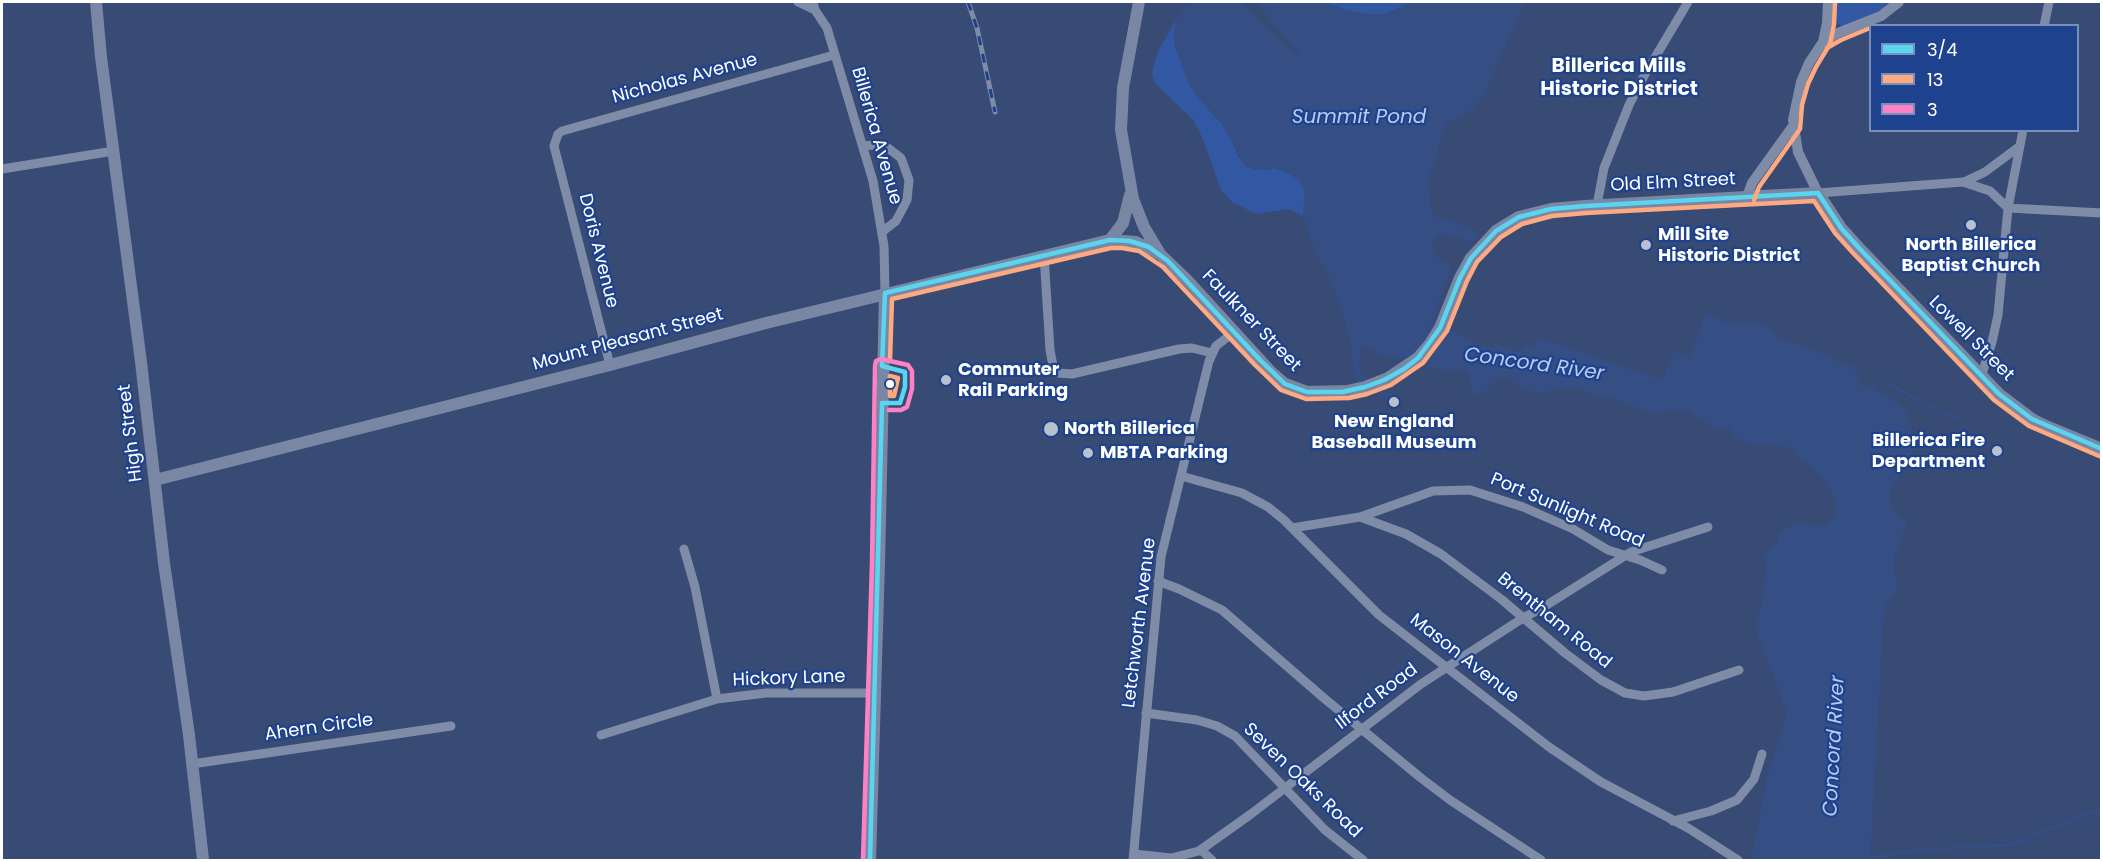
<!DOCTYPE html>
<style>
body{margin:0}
#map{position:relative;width:2103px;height:862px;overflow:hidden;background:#374b74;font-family:Poppins,sans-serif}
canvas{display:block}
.frame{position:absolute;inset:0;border:3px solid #fff;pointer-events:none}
.legend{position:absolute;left:1869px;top:24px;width:210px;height:108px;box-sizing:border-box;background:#1e428d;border:2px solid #788ebb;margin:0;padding:8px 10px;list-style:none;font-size:18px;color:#fff}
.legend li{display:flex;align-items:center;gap:12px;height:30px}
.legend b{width:30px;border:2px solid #788ebb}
</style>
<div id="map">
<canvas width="2103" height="862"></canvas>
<div class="frame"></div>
<ul class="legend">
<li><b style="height:8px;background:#5ad5f0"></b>3/4</li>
<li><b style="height:8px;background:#ffa980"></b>13</li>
<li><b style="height:8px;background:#ff80c5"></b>3</li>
</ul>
</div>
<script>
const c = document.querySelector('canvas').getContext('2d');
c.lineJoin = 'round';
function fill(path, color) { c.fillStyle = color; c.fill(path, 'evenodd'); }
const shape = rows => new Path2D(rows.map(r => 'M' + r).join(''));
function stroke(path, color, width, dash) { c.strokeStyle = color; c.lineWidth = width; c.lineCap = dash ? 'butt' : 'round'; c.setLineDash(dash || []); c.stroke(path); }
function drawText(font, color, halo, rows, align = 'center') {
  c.font = font + ' Poppins,sans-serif'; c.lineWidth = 4.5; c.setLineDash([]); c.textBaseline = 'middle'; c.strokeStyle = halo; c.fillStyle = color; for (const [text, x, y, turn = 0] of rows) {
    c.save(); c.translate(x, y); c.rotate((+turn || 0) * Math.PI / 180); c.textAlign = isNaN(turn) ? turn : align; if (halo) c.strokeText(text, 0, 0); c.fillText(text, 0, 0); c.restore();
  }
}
const green = shape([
 [1325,2,1412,2,1407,5,1384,14,1367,14,1345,10],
 [1828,2,1899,2,1891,8,1843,27,1833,20,1828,11],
 [1176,20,1174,43,1188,82,1197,97,1222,124,1233,142,1238,157,1266,170,1274,168,1289,173,1299,180,1305,192,1303,216,1288,209,1257,214,1232,202,1221,190,1202,137,1194,121,1154,82,1152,72,1158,51]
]);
const water = shape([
 [1188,2,1240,2,1299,58,1298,52,1255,2,1325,2,1345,10,1367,14,1384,14,1407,5,1412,2,1525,2,1482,99,1470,111,1445,125,1436,158,1428,177,1432,215,1470,228,1479,235,1475,240,1470,242,1443,234,1434,238,1432,248,1434,252,1441,260,1452,265,1436,311,1437,316,1429,320,1430,323,1435,321,1478,345,1493,348,1495,344,1521,353,1524,345,1534,346,1537,337,1663,380,1673,351,1690,356,1706,313,1726,322,1756,322,1765,325,1780,338,1830,356,1847,366,1853,366,1862,386,1866,388,1873,385,1878,392,1890,397,1907,412,1914,438,1911,462,1889,492,1891,509,1907,523,1893,560,1897,589,1884,607,1870,860,1751,860,1767,777,1787,713,1758,635,1756,623,1764,594,1763,587,1766,574,1764,556,1776,544,1779,533,1790,526,1796,523,1823,526,1833,519,1836,513,1836,501,1823,478,1810,465,1798,458,1792,449,1777,445,1751,444,1736,438,1728,427,1713,430,1705,421,1695,417,1689,410,1650,412,1607,397,1599,397,1577,388,1560,388,1541,393,1526,390,1507,378,1500,378,1493,382,1485,393,1472,394,1469,371,1435,369,1414,359,1400,359,1381,355,1362,345,1360,348,1361,352,1359,366,1362,374,1382,391,1392,393,1393,396,1383,400,1359,384,1354,370,1349,335,1340,305,1326,270,1317,257,1303,216,1305,192,1299,180,1289,173,1274,168,1255,170,1245,166,1222,124,1197,97,1188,82,1174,43,1174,33,1176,20]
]);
const stream = shape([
 [1881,379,1921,402,1956,418],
 [1868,858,1915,850,2008,845,2102,808]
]);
const minor = shape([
 [798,2,815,10],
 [813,2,815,10,827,28,873,181,884,246,885,293],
 [2044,26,2049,2],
 [864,146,874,145,888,148,901,158,909,180,907,200,896,221,882,232],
 [2,169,114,151],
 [1964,182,1985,172,2020,146],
 [1818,193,1963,182,1990,191,2008,208,2102,213],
 [1597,205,1604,168,1629,105,1644,76,1688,2],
 [1044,255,1050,350,1053,366,1058,373,1072,374,1179,349,1192,348,1212,353],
 [610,365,554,146,558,134,562,131,834,55],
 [1981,377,1992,342,1998,315,2008,208,2023,130],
 [1181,476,1242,493,1268,507,1284,520,1379,615,1549,747,1601,782,1688,828,1738,860],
 [1360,517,1406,534,1441,554,1501,599,1565,653,1601,680,1625,693,1644,696,1673,692,1739,670],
 [1292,528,1360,517,1433,491,1470,490,1523,507,1573,529,1608,550,1640,560,1662,570],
 [684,549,695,587,717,699],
 [1158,581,1179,589,1222,610,1325,699,1421,778,1450,800,1541,860],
 [1146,713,1197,720,1217,726,1235,736,1325,830,1363,860],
 [601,735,717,699,766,693,876,693],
 [192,764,451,726],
 [1673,821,1711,811,1737,800,1754,779,1762,754],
 [1201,850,1212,860],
 [1134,854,1171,858,1199,851,1251,814,1421,684,1523,618,1542,608,1631,552,1708,527],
 [1133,860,1161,557,1209,361,1216,346,1234,332]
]);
const tertiary = shape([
 [1823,42,1838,33,1881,16,1899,2],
 [1818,193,1798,152,1793,120,1801,82,1809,63,1823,42,1827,23,1828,2],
 [1747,197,1752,183,1793,126]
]);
const secondary = shape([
 [96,2,101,57,141,362,164,563,189,735,203,860],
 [1139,2,1123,88,1121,130,1133,199,1144,227,1159,252],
 [1110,240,1123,223,1130,195],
 [155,480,610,365,766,323,1110,240,1136,242,1161,255,1187,280,1271,372,1285,384,1307,392,1347,391,1365,387,1388,378,1418,358,1430,344,1440,328,1460,278,1471,258,1496,231,1519,217,1551,209,1585,206,1818,193,1841,228,1859,248,1999,394,2032,419,2046,426,2102,449],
 [870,860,879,563,885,293]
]);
const rail = shape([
 [968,2,977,28,995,112]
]);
const bus1 = shape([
 [870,860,882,403,900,403,905,387,905,372,882,366,885,293,1110,240,1130,241,1149,247,1168,261,1260,360,1285,384,1307,392,1342,392,1365,387,1384,380,1404,369,1418,358,1440,328,1460,278,1471,258,1496,231,1519,217,1551,209,1585,206,1818,193,1841,228,1859,248,1999,394,2032,419,2102,449]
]);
const bus2 = shape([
 [1827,48,1841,40,1870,28],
 [1754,200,1759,187,1800,129,1802,105,1808,84,1816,67,1830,44,1834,24,1835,2],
 [890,360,892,299,1111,248,1122,248,1139,251,1163,267,1255,365,1281,390,1306,399,1349,398,1367,394,1391,385,1423,363,1447,331,1467,281,1477,262,1501,237,1522,224,1552,216,1586,213,1814,201,1835,233,1853,253,1994,400,2029,426,2099,456],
 [890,376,898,378,894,396,890,396,890,376]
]);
const bus3 = shape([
 [863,860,872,563,875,366,876,361,881,359,908,365,912,371,912,389,907,407,901,410,889,410]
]);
const markers = [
 [1971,225,6,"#b9c0ce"],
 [1646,245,6,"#b9c0ce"],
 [946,380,6,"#b9c0ce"],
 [890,384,5,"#fff"],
 [1394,402,6,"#b9c0ce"],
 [1051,429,8,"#b9c0ce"],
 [1997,451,6,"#b9c0ce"],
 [1088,453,6,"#b9c0ce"]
];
const streetNames = [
 ["Nicholas Avenue",685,79,-15],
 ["Billerica Avenue",876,136,74],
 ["Old Elm Street",1673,183,-3],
 ["Doris Avenue",598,251,76],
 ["Faulkner Street",1251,321,46],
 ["Lowell Street",1971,339,45],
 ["Mount Pleasant Street",628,340,-15],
 ["High Street",131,433,-97],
 ["Port Sunlight Road",1567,511,23],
 ["Brentham Road",1554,621,39],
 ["Letchworth Avenue",1140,623,-83],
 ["Mason Avenue",1464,659,38],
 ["Hickory Lane",789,679,-2],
 ["Ilford Road",1377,697,-37],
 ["Ahern Circle",319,728,-8],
 ["Seven Oaks Road",1302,781,44]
];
const poiNames = [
 ["Mill Site",1658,235],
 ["Historic District",1658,256],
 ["North Billerica",1971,245,"center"],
 ["Baptist Church",1971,266,"center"],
 ["Commuter",958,370],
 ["Rail Parking",958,391],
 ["New England",1394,422,"center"],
 ["Baseball Museum",1394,443,"center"],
 ["North Billerica",1064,429],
 ["Billerica Fire",1985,441,"right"],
 ["Department",1985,462,"right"],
 ["MBTA Parking",1100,453]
];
const neighbourhoodNames = [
 ["Billerica Mills",1619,67],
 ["Historic District",1619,90]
];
const waterNames = [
 ["Summit Pond",1359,118],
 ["Concord River",1534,365,8],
 ["Concord River",1835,746,-87]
];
fill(green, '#3358a3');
fill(water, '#354f84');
stroke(stream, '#354f84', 3);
stroke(minor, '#7e8ca7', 9);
stroke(tertiary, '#7e8ca7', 10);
stroke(secondary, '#7a87a4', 12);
stroke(rail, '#7f8ca7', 5);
stroke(rail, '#1e428d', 3, [9]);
stroke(bus1, '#5ad5f0', 4.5);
stroke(bus2, '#ffa980', 4.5);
stroke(bus3, '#ff80c5', 4.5);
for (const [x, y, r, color] of markers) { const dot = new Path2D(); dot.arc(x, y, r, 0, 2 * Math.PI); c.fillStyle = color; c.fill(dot); stroke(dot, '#1e428d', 2); }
drawText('18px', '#fff', '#1e428d', streetNames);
drawText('bold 18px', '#fff', '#1e428d', poiNames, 'left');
drawText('bold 20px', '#fff', '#1e428d', neighbourhoodNames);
drawText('italic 20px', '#b7ccf3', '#1e428d', waterNames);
</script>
